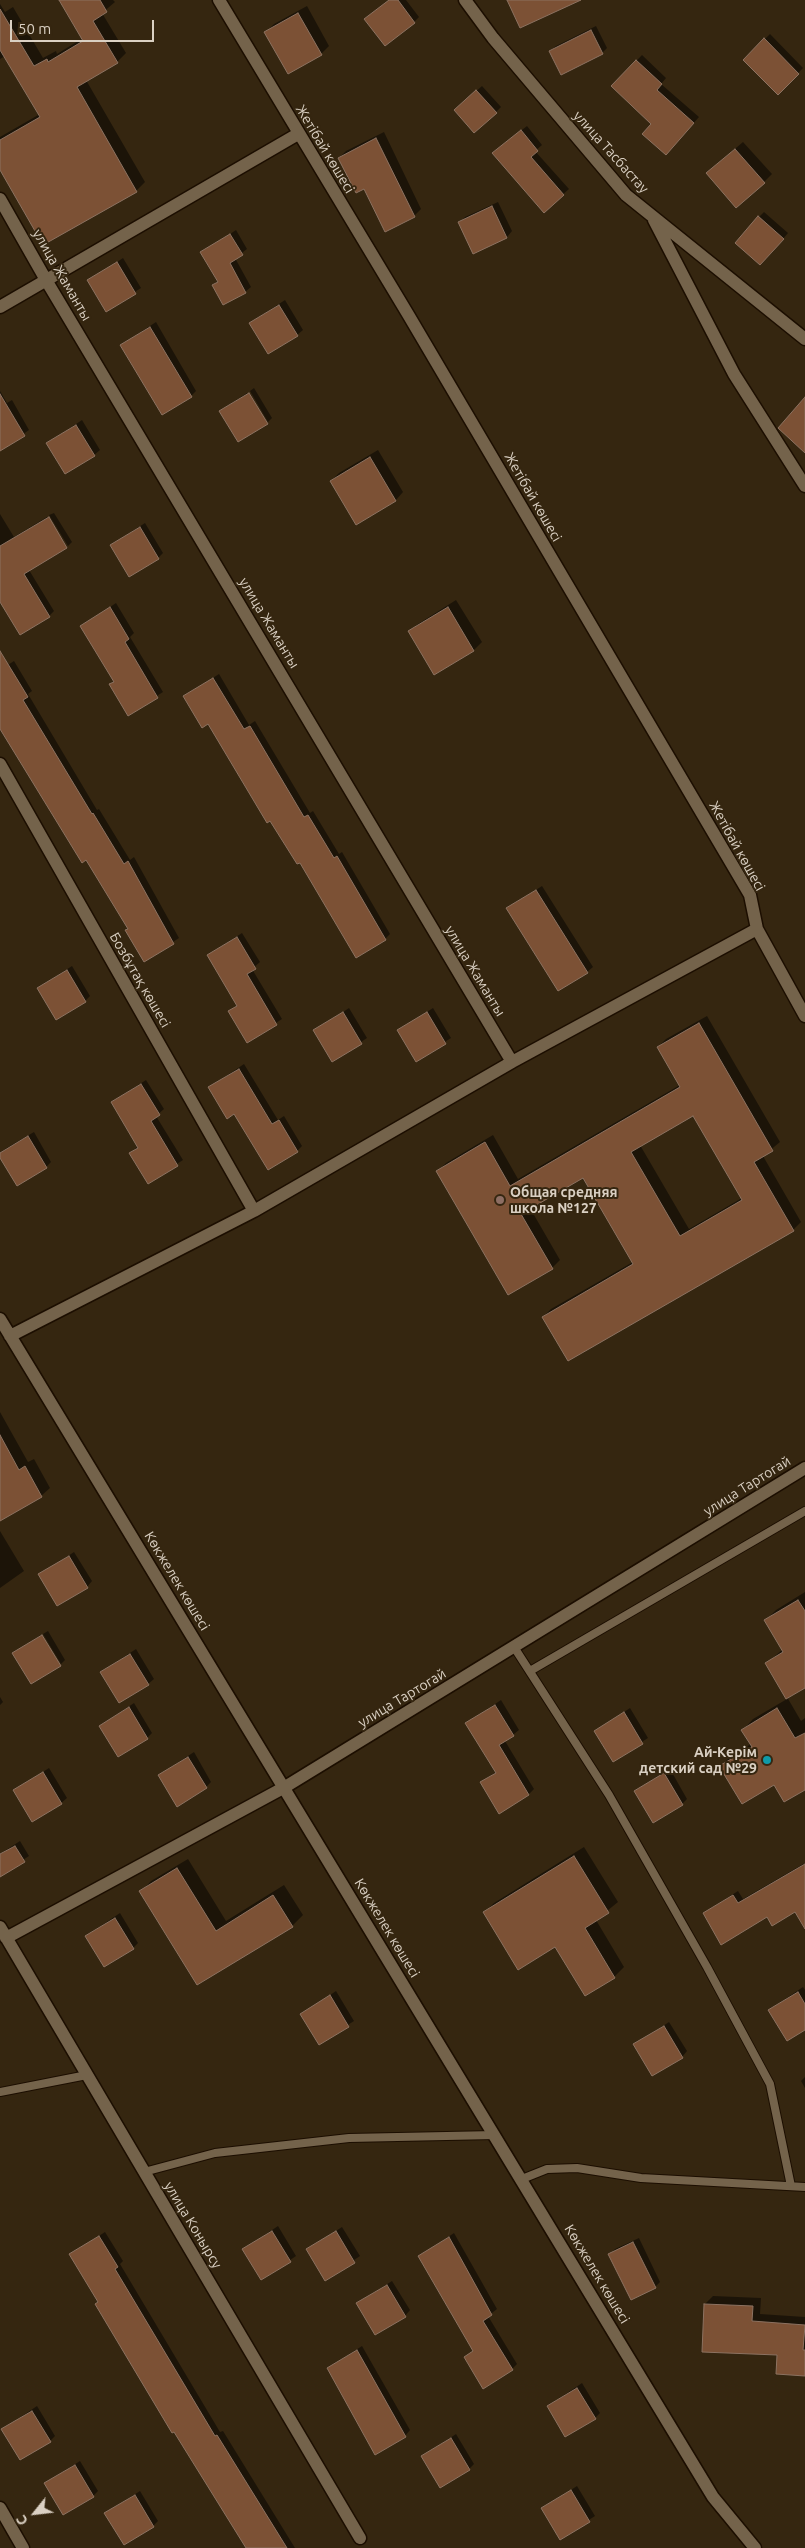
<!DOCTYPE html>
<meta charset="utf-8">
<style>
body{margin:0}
#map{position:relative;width:805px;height:2548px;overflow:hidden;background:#352610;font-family:Ubuntu,sans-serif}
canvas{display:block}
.north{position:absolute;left:10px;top:2488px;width:50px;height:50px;-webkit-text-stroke:4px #352610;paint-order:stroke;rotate:241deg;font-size:14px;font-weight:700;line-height:20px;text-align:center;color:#dad0c3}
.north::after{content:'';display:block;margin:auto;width:18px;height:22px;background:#dad0c3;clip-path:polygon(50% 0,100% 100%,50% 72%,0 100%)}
.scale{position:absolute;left:10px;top:20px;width:144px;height:22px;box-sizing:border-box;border:2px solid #dad0c3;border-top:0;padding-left:6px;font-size:15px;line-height:18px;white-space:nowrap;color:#dad0c3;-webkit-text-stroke:4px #352610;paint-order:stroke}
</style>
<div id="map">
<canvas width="805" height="2548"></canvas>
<div class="north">С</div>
<div class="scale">50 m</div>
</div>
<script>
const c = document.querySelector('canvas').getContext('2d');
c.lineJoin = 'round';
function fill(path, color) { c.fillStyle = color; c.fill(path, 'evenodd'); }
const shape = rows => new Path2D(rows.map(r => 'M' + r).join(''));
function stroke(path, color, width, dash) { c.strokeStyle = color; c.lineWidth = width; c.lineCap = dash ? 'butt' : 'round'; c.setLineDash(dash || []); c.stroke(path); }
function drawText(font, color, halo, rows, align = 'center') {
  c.font = font + ' Ubuntu,sans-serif'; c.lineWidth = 4; c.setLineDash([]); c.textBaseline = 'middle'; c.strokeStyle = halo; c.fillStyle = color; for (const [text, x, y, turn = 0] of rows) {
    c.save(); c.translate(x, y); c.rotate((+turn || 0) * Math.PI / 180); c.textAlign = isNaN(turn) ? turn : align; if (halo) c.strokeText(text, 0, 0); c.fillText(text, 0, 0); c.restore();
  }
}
const shadow = shape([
 [60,0,113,0,115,2,102,13,126,53,117,62,86,80,145,182,136,191,0,167,0,137,40,114,5,56,0,59,0,4,5,12,13,7,43,58,56,51,57,54,83,38],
 [389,0,406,0,419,17,414,22],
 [307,6,329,46,321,54,266,32,274,24],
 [596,26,607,48,602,53,550,51,556,46],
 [770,34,803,68,778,94,744,60],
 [642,55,666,78,661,84,699,117,671,148,652,124,612,86],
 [482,86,501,107,496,112,461,105],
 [527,126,542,145,535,151,569,189,544,211,499,148],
 [384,132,421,209,414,216,365,187,339,158,346,151],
 [743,142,772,174,764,182,716,165],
 [498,202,512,231,507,237,474,252,460,222,465,217],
 [764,212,788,233,766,259,759,217],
 [236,230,247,249,235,258,251,287,245,292,214,286,219,281,202,253],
 [123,258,141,288,106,310,89,281],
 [285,300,303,330,297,335,250,323],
 [156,322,196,391,191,396,121,345],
 [254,388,272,418,268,422,250,391],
 [0,391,7,403,12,400,29,430,0,450],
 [247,393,266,424,220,411],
 [82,420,100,450,94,455,48,443],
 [378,450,403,492,396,500,357,523,331,481,339,473],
 [54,513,72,542,68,546,49,515],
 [0,514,14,537,47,517,66,548,29,570,54,611,49,616,0,598],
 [145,523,163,553,158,558,111,545],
 [456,600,482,642,474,650,410,632,418,624],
 [116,603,134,633,130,637,163,692,128,714,111,685,115,681,82,626],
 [14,661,32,691,28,694,97,810,99,809,130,860,134,857,179,938,145,960,129,929,0,717,0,670],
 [219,674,249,725,255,721,310,813,313,811,339,854,342,852,390,934,385,939,300,861,208,723,185,696],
 [542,886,593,967,587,972,508,908],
 [242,933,260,962,252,969,282,1019,248,1041,230,1012,238,1005,208,955],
 [72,966,90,996,85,1001,38,988],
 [349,1008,367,1038,333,1060,315,1031],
 [433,1008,451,1038,416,1060,399,1030],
 [707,1016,780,1142,763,1156,801,1222,793,1230,543,1317,551,1309,633,1262,584,1177,530,1208,560,1260,552,1268,438,1171,446,1163,493,1135,518,1179,680,1085,658,1047,666,1039],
 [694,1114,742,1198,689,1229,640,1145],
 [244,1064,278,1120,284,1116,302,1146,297,1151,235,1113,210,1087],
 [146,1080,164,1109,156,1116,183,1160,149,1182,131,1153,138,1146,112,1102],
 [34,1132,51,1162,46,1167,0,1156,5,1149],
 [0,1412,28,1462,34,1459,50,1488,41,1496,0,1519],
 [0,1531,24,1571,0,1588],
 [74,1552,92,1581,87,1587,40,1575],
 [805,1592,805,1686,787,1697,801,1721,805,1718,805,1788,774,1783,721,1766,731,1756,751,1744,743,1730,753,1719,787,1699,766,1664,783,1649,766,1620,776,1610],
 [48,1631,65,1660,61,1664,43,1634],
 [41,1635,59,1666,14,1653],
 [136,1649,154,1679,148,1684,101,1672],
 [0,1697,3,1702,0,1705],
 [501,1700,519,1730,505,1741,534,1789,529,1794,482,1782,496,1772,467,1723],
 [134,1703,152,1733,147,1738,100,1726],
 [630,1708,648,1738,613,1760,596,1731],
 [194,1752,211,1782,206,1787,159,1775],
 [49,1768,67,1798,61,1803,15,1790],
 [670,1769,687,1799,682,1804,635,1791],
 [20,1841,29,1856,0,1875,0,1854],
 [584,1847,618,1902,596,1920,624,1967,614,1977,586,1994,556,1945,484,1913,494,1903],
 [188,1859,226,1921,284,1885,303,1915,292,1926,197,1984,141,1892,151,1881],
 [805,1863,805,1927,795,1910,767,1916,704,1913,738,1891,743,1899],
 [120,1913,138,1943,133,1948,86,1936],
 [803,1987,805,1990,805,2029,769,2010],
 [336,1991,354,2021,319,2043,302,2014],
 [669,2022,687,2051,682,2057,635,2045],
 [805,2077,805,2088,801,2081],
 [278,2226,296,2256,262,2279,244,2249],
 [342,2227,360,2256,326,2279,308,2249],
 [105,2232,123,2261,120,2264,220,2432,223,2431,295,2548,248,2548,71,2254],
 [454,2233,497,2309,488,2316,517,2364,512,2369,465,2357,474,2350,420,2256],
 [639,2238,660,2282,655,2287,610,2254,615,2249],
 [392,2281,410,2310,405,2316,358,2303],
 [713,2296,761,2298,760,2314,805,2317,805,2375,779,2354,705,2304],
 [362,2346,410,2430,405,2436,328,2368],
 [582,2383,600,2413,595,2418,548,2406],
 [37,2406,55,2436,50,2441,3,2429],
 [456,2434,474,2464,469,2469,422,2457],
 [80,2461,98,2491,93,2496,46,2483],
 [577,2486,595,2516,561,2538,543,2508],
 [140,2491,158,2521,153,2526,106,2513]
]);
const building = shape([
 [59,0,100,0,107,12,93,21,118,63,77,87,137,192,43,245,0,170,0,140,40,117,0,50,0,9,34,66,47,59,48,62,83,41,59,0],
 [389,0,398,0,415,23,385,46,364,19,389,0],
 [507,0,581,0,520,28,507,0],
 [298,13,322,55,288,74,264,32,298,13],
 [591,30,603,54,561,75,549,51,591,30],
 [764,38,799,74,778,95,743,60,764,38],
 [636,60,662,84,657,90,694,123,666,155,642,134,651,124,611,86,636,60],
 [476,90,497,113,474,133,454,110,476,90],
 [521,130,538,151,531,157,564,195,544,213,492,153,521,130],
 [376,138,415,217,385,232,364,189,356,193,338,158,376,138],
 [735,149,765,183,736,208,706,173,735,149],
 [492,206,507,238,473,254,458,222,492,206],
 [758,216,784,239,760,265,735,243,758,216],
 [230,234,243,255,230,263,246,293,223,305,212,285,218,282,200,252,230,234],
 [117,262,136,294,106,312,87,280,117,262],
 [279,305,298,336,268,354,249,323,279,305],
 [150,327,192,397,162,415,120,345,150,327],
 [249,393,268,424,238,442,219,411,249,393],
 [0,394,25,436,0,451,0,394],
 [805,397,805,453,778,428,805,397],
 [76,425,95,456,65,474,46,443,76,425],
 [370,457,396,501,356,525,330,481,370,457],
 [49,517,67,548,24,574,50,617,20,635,0,602,0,546,49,517],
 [140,527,159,559,129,577,110,545,140,527],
 [110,607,129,639,125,642,158,698,128,716,109,684,114,682,80,626,110,607],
 [448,607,474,651,434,675,408,631,448,607],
 [0,651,28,697,23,700,92,814,93,813,124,864,128,861,174,944,144,962,125,930,128,929,86,860,82,863,0,729,0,651],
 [213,678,244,729,250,726,304,817,308,815,334,858,337,856,386,940,356,958,300,863,297,864,270,821,267,823,208,724,202,728,183,696,213,678],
 [536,890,588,973,558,991,506,908,536,890],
 [237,937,256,969,247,974,277,1025,247,1043,228,1011,237,1006,207,955,237,937],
 [67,970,86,1002,56,1020,37,988,67,970],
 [343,1012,362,1044,332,1062,313,1030,343,1012],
 [427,1012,446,1044,416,1062,397,1030,427,1012],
 [699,1023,773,1151,754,1162,794,1231,568,1361,542,1317,633,1264,583,1178,521,1214,553,1269,508,1295,436,1171,485,1142,510,1186,680,1087,657,1047,699,1023],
 [693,1116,742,1200,680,1236,631,1152,693,1116],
 [239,1069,272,1124,279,1120,298,1152,268,1170,234,1114,227,1119,208,1087,239,1069],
 [141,1084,160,1115,151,1121,178,1166,148,1184,129,1153,138,1148,111,1102,141,1084],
 [28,1136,47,1168,17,1186,0,1158,0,1153,28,1136],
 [0,1435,19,1470,25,1466,42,1497,0,1521,0,1435],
 [69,1556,88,1588,57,1606,38,1574,69,1556],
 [798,1600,805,1611,805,1688,786,1699,765,1663,783,1652,764,1620,798,1600],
 [42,1635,61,1666,31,1684,12,1653,42,1635],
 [130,1654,149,1685,119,1703,100,1672,130,1654],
 [495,1705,514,1736,499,1745,529,1795,499,1814,480,1782,496,1773,465,1723,495,1705],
 [129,1707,148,1739,118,1757,99,1726,129,1707],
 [777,1708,795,1738,805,1733,805,1790,784,1802,774,1785,742,1804,719,1766,752,1747,741,1730,777,1708],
 [624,1712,643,1744,613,1762,594,1731,624,1712],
 [188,1757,207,1788,177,1807,158,1775,188,1757],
 [43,1772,62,1804,32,1822,13,1790,43,1772],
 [664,1773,683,1805,653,1823,634,1791,664,1773],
 [15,1846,25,1862,0,1877,0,1854,15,1846],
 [574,1856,609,1913,585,1928,615,1978,585,1996,555,1947,518,1970,483,1912,574,1856],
 [805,1864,805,1929,795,1912,772,1926,767,1917,721,1945,703,1913,733,1895,738,1903,805,1864],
 [177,1868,216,1931,273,1895,293,1927,197,1985,139,1891,177,1868],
 [115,1918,134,1949,104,1967,85,1936,115,1918],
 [798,1992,805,2004,805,2030,787,2041,768,2010,798,1992],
 [330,1995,349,2027,319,2045,300,2014,330,1995],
 [664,2026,683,2058,652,2076,633,2044,664,2026],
 [272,2231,291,2262,261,2280,242,2249,272,2231],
 [336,2231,355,2263,325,2281,306,2249,336,2231],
 [99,2236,118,2267,115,2269,215,2436,217,2435,287,2548,246,2548,174,2432,172,2433,95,2304,98,2302,69,2254,99,2236],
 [449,2237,492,2315,483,2321,513,2370,483,2389,464,2357,473,2351,418,2256,449,2237],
 [633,2242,656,2288,631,2300,608,2254,633,2242],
 [387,2285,406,2317,375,2335,356,2303,387,2285],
 [704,2304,753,2306,752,2321,805,2325,803,2350,805,2350,805,2376,776,2374,777,2355,702,2352,704,2304],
 [357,2350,406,2437,375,2455,327,2368,357,2350],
 [577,2388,596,2419,565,2437,547,2406,577,2388],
 [32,2411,51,2442,20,2460,1,2429,32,2411],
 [451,2438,470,2470,440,2488,421,2456,451,2438],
 [75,2465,94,2497,63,2515,44,2483,75,2465],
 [571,2490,590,2522,560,2540,541,2508,571,2490],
 [135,2495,154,2527,124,2545,104,2513,135,2495]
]);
const service = shape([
 [514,1647,609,1795,707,1967,770,2084,791,2186],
 [530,1671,805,1511],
 [0,2092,87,2075],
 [144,2172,215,2153,349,2138,495,2135],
 [522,2179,547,2169,577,2168,641,2178,805,2187]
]);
const minor = shape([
 [219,0,409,316,750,895,757,929,805,1016],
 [465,0,493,38,626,195,805,339],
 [0,199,46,280,512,1062],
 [654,220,734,374,805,486],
 [0,307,298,134],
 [0,764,254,1211],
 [0,1319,713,2497,755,2548],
 [10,1336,254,1211,512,1062,757,929],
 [0,1927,360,2538],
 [6,1938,285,1787,805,1468],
 [0,2508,23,2548]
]);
const markers = [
 [500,1200,5,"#8d6e63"],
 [767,1760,5,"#0f9aa8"]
];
const streetNames = [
 ["Жетібай көшесі",325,149,59],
 ["улица Тасбастау",611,152,48],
 ["улица Жаманты",62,275,60],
 ["Жетібай көшесі",533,497,60],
 ["улица Жаманты",269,623,59],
 ["Жетібай көшесі",737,846,61],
 ["улица Жаманты",475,971,59],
 ["Бозбұтақ көшесі",140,980,60],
 ["улица Тартогай",747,1486,-32],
 ["Көкжелек көшесі",177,1581,59],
 ["улица Тартогай",402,1698,-31],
 ["Көкжелек көшесі",387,1928,59],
 ["улица Конырсу",193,2225,59],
 ["Көкжелек көшесі",597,2274,59]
];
const poiNames = [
 ["Общая средняя",510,1192],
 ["школа №127",510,1208],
 ["Ай-Керім",757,1752,"right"],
 ["детский сад №29",757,1768,"right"]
];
fill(shadow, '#0007');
fill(building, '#7c5135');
stroke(building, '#8c7261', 1);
stroke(service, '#1c0e00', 10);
stroke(minor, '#1c0e00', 15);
stroke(service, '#74634b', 8);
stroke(minor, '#74634b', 12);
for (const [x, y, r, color] of markers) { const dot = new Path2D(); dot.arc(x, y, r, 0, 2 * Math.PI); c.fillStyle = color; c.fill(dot); stroke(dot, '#352610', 2); }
drawText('14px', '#dad0c3', '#352610', streetNames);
drawText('bold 14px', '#dad0c3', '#352610', poiNames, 'left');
</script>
